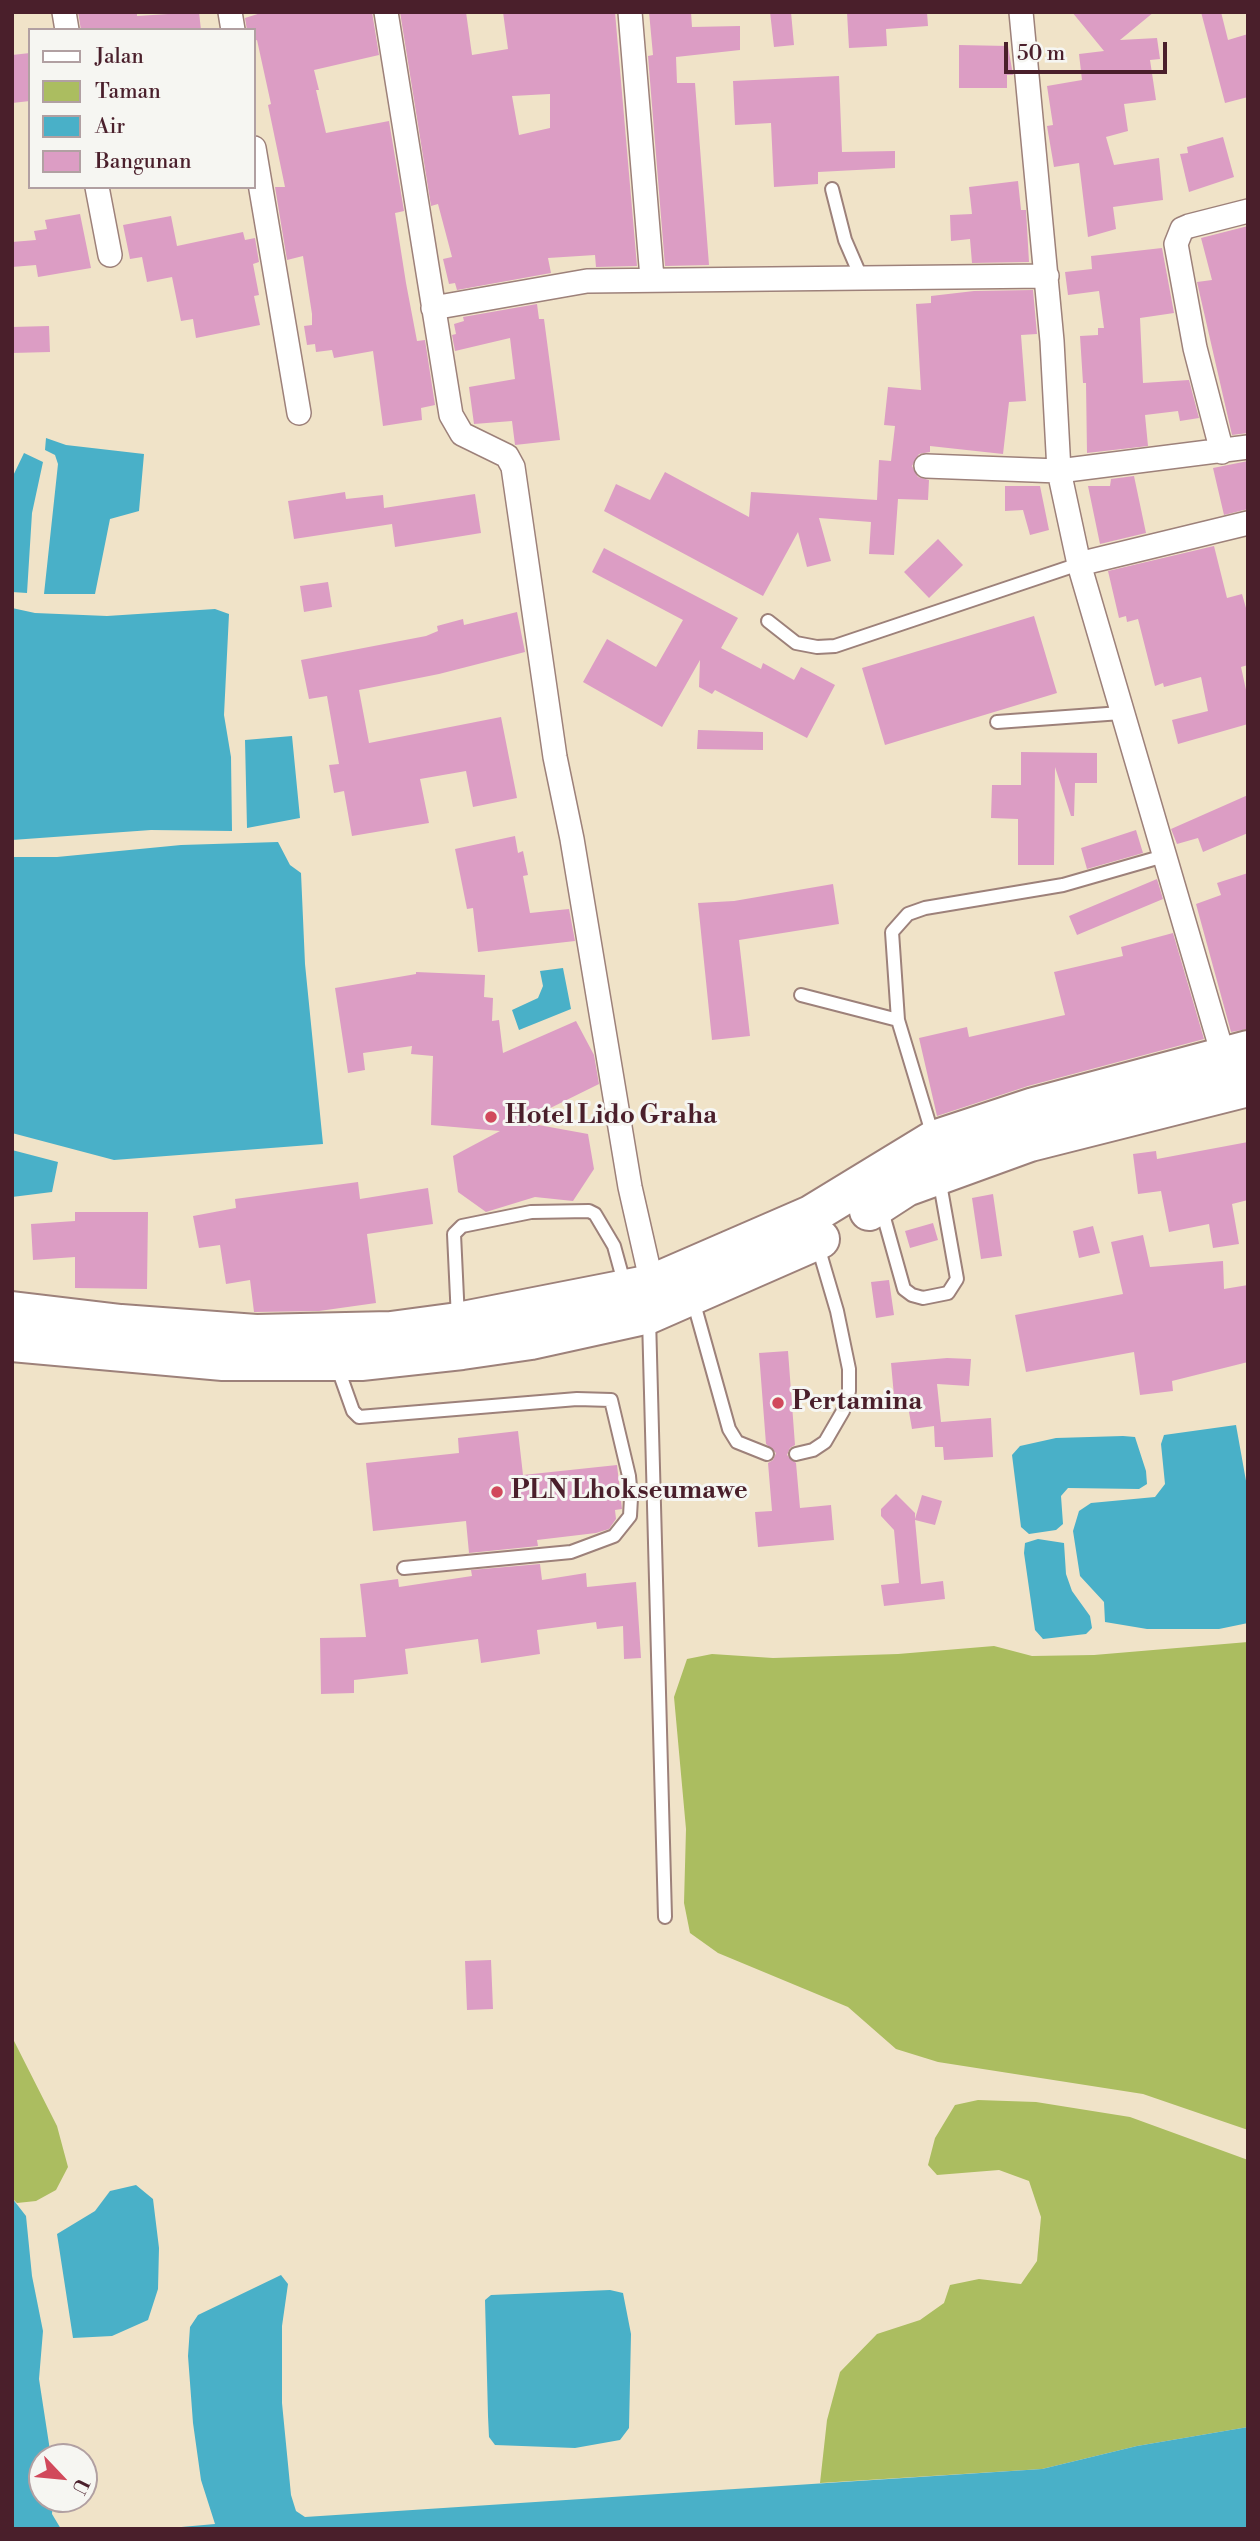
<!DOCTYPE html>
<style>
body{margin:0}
#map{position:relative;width:1260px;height:2541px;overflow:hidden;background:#f0e3c8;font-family:"Libre Bodoni",serif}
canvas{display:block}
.frame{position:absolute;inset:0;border:14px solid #4a1f2b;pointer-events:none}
.legend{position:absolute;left:28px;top:28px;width:228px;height:161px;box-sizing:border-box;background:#f6f6f2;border:2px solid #b1a0a2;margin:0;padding:9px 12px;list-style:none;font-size:21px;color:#4a1f2b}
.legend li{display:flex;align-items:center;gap:14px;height:35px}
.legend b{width:35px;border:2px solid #b1a0a2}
.north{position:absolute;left:28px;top:2443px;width:70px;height:70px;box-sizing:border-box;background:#f6f6f2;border:2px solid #b1a0a2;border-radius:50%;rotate:116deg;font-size:19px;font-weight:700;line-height:28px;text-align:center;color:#4a1f2b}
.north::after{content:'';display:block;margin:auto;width:24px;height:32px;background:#d1495b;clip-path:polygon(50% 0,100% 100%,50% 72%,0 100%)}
.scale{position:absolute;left:1004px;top:42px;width:163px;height:32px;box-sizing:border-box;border:4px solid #4a1f2b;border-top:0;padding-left:9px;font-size:21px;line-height:24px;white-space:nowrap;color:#4a1f2b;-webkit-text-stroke:5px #f6f6f2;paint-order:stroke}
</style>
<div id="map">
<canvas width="1260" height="2541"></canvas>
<div class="frame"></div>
<ul class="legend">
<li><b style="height:9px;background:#fff"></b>Jalan</li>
<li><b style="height:19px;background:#abbd60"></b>Taman</li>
<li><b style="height:19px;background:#49b0c8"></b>Air</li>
<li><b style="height:19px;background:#dc9dc4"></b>Bangunan</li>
</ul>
<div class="north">U</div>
<div class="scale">50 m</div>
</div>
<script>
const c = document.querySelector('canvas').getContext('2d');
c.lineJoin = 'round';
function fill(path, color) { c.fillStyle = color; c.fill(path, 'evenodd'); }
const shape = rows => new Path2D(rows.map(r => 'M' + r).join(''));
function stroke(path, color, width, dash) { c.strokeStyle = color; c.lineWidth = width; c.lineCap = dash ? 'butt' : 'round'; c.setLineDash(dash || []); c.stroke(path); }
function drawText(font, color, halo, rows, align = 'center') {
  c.font = font + ' "Libre Bodoni",serif'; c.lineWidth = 6; c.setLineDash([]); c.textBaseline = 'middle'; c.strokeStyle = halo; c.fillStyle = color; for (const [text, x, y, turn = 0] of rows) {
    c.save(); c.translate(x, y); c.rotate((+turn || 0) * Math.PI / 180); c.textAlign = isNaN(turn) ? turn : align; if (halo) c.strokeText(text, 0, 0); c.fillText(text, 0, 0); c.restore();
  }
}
const green = shape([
 [1248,1642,1248,2130,1143,2094,938,2062,896,2049,848,2007,718,1953,690,1933,684,1903,686,1829,674,1697,687,1659,712,1654,773,1658,898,1654,994,1646,1032,1656,1094,1655],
 [12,2037,57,2126,68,2167,56,2190,36,2201,17,2203,12,2198],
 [978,2100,1036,2102,1130,2117,1248,2160,1248,2427,1137,2446,1042,2469,820,2483,827,2420,840,2372,877,2334,920,2320,944,2303,950,2285,979,2279,1021,2284,1037,2261,1041,2217,1029,2181,999,2170,937,2175,928,2165,935,2138,955,2105]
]);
const water = shape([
 [46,438,66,445,144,454,139,511,110,519,95,594,44,594,58,464,55,455,45,450],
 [24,453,43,462,32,513,27,593,12,592,12,478],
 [12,608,35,613,107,616,215,609,229,614,224,715,231,757,232,831,151,830,12,840],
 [292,736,300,818,247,828,245,740],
 [278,842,290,865,301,873,305,964,323,1144,114,1160,12,1133,12,857,57,857,181,845],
 [563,968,571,1009,519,1030,512,1010,538,998,543,986,540,971],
 [12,1150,58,1162,52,1192,12,1197],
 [1236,1425,1248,1492,1248,1623,1219,1629,1147,1629,1105,1622,1104,1602,1080,1576,1073,1531,1079,1511,1091,1503,1155,1497,1165,1484,1161,1444,1164,1435],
 [1123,1436,1135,1437,1146,1471,1147,1484,1139,1489,1068,1488,1061,1496,1063,1524,1056,1530,1029,1534,1021,1527,1012,1455,1020,1446,1056,1438],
 [1038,1539,1064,1543,1066,1574,1072,1591,1090,1616,1092,1628,1086,1634,1043,1639,1035,1630,1024,1553,1025,1543],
 [136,2185,153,2199,159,2248,158,2289,148,2320,112,2336,73,2338,57,2234,95,2211,110,2191],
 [12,2198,26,2216,32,2276,43,2331,39,2379,51,2457,42,2457,42,2499,53,2499,52,2514,61,2529,12,2529],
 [281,2275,288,2284,282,2326,282,2403,291,2495,296,2511,305,2517,1042,2469,1137,2446,1248,2427,1248,2529,159,2529,215,2524,201,2480,193,2423,188,2356,190,2327,198,2315],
 [610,2290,623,2293,631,2334,629,2428,620,2440,575,2448,495,2445,489,2437,488,2416,485,2300,491,2295]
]);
const building = shape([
 [78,12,137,12,137,16,199,12,201,30,81,30],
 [264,12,372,12,379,55,314,70,319,90,316,90,326,133,389,121,404,211,395,213,406,283,417,341,425,340,435,405,421,408,422,420,383,426,373,351,334,358,332,350,316,352,315,344,307,345,304,326,312,325,312,314,303,256,287,260,275,187,285,187,268,105,271,104,257,40,254,41,254,30,247,30,245,18],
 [400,12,466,12,472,55,508,49,503,12,615,12,637,266,596,267,595,255,548,258,551,273,457,290,455,283,449,284,443,259,452,257,438,204,431,206],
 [550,94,550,128,519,135,512,96],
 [649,12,691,12,692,27,740,26,740,50,676,57,677,83,695,83,709,265,665,266,648,56,653,55],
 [770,12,791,12,794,45,774,47],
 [847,12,927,12,928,26,886,29,887,46,849,48],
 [1072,12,1154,12,1120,40,1157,38,1160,59,1150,60,1156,100,1124,104,1128,131,1106,137,1114,165,1159,158,1163,200,1113,207,1116,229,1088,237,1079,163,1054,167,1047,126,1053,125,1047,86,1082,80,1079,54,1104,51],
 [1201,12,1221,12,1228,40,1248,34,1248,97,1225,103],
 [959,45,1008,46,1013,75,1007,75,1007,88,959,88],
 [30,53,30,101,12,103,12,55],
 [839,76,842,152,895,151,895,168,818,172,818,184,774,187,771,123,735,125,733,81],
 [1223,137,1234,177,1189,192,1180,154,1188,153,1187,147],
 [1018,181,1021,210,1026,210,1029,262,972,263,970,239,951,241,950,215,972,214,969,187],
 [80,214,91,268,38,277,36,265,12,267,12,242,36,240,34,231,47,229,45,220],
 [171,216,177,246,243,232,245,240,255,238,259,262,253,264,259,295,254,296,260,325,196,338,193,319,181,321,172,277,147,282,142,257,130,259,123,225],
 [1248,226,1248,433,1232,435,1197,282,1212,280,1201,238],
 [1162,248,1174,313,1140,318,1143,383,1189,380,1199,418,1180,421,1178,411,1145,415,1148,446,1087,453,1086,383,1083,383,1080,336,1098,335,1098,328,1104,328,1099,291,1068,295,1065,272,1092,269,1091,256],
 [1033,290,1037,334,1021,335,1026,401,1009,402,1003,454,930,446,930,452,919,454,912,466,918,477,929,480,928,500,898,499,894,555,869,554,871,522,819,518,831,561,807,567,798,532,763,596,604,511,616,484,650,500,665,472,749,517,751,492,877,500,879,460,891,461,895,426,884,425,888,387,921,390,916,304,931,303,931,296,974,291],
 [537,304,539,319,544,319,560,440,515,445,512,421,474,424,469,387,515,379,510,338,455,351,452,335,456,334,454,324,464,321,463,317],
 [49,326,50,352,12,353,12,327],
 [1248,461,1248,509,1224,515,1213,468],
 [1134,476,1146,533,1100,544,1088,486,1110,486,1111,479],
 [1005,486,1040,486,1049,530,1030,535,1023,510,1005,511],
 [345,492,346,499,383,495,384,508,475,494,481,533,395,547,392,524,294,539,288,501],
 [938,539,963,565,929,598,904,572],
 [1214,546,1227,598,1242,594,1248,615,1248,665,1241,667,1248,699,1248,724,1178,744,1172,720,1208,711,1201,677,1164,687,1163,683,1155,686,1138,619,1127,622,1126,616,1119,618,1108,571],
 [604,548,738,618,721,648,761,669,763,663,794,680,801,667,835,685,807,738,715,690,712,694,699,687,700,660,662,727,583,682,607,639,656,667,683,620,592,572],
 [328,582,332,607,304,612,300,586],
 [517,612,525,652,439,674,359,690,369,743,501,717,517,798,473,807,466,771,420,779,429,823,352,836,344,791,334,793,329,765,339,764,327,696,309,699,301,660,426,636,438,631,437,626,463,619,464,625],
 [1034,616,1057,693,885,745,862,668],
 [698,730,763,732,763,750,697,749],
 [1021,752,1097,753,1097,783,1075,783,1074,816,1071,816,1055,767,1054,865,1018,865,1018,819,991,818,992,785,1021,785],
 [1248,795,1248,833,1203,852,1198,838,1177,844,1171,829],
 [1136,830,1143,853,1087,869,1081,848],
 [515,836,518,853,523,851,528,875,523,876,530,913,569,909,575,941,478,952,473,908,467,909,455,849],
 [1248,873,1248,1029,1231,1032,1196,904,1221,895,1217,883],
 [1157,879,1163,899,1077,935,1069,916],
 [833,884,839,924,739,940,750,1036,712,1040,698,903,734,901],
 [1173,933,1204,1039,1028,1086,937,1116,919,1038,967,1027,969,1037,1065,1015,1054,972,1123,956,1121,947],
 [416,972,485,975,484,997,493,998,492,1021,499,1020,503,1053,576,1021,594,1055,599,1084,522,1122,588,1134,594,1169,573,1201,535,1197,486,1212,458,1192,453,1156,500,1131,431,1125,433,1056,411,1054,412,1046,363,1053,365,1070,348,1073,335,988,416,974],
 [1248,1142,1248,1200,1232,1204,1239,1244,1213,1248,1209,1224,1169,1232,1161,1191,1138,1194,1133,1154,1156,1151,1157,1159],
 [358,1182,360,1199,428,1188,433,1224,367,1234,376,1303,319,1311,254,1312,250,1280,226,1284,220,1245,199,1248,193,1216,236,1208,235,1199],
 [993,1194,1002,1256,981,1259,972,1198],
 [75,1212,148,1212,147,1289,75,1288,75,1257,33,1260,31,1224,75,1221],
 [933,1223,938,1240,910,1248,905,1231],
 [1093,1226,1100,1253,1079,1258,1073,1231],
 [1143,1235,1150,1267,1223,1261,1224,1289,1248,1285,1248,1362,1172,1381,1173,1391,1140,1395,1134,1352,1026,1372,1015,1315,1123,1294,1111,1242],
 [889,1280,894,1315,876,1318,871,1282],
 [788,1351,795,1445,790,1448,787,1455,796,1463,800,1508,831,1505,834,1540,758,1547,755,1512,772,1511,768,1463,773,1460,776,1453,766,1444,759,1353],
 [947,1358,971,1359,969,1386,937,1384,941,1422,991,1418,993,1457,944,1460,943,1447,935,1447,934,1426,912,1429,906,1395,894,1396,891,1363],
 [518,1431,523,1475,617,1465,622,1509,615,1510,616,1519,609,1529,596,1533,537,1540,538,1546,469,1553,466,1521,373,1531,366,1463,459,1453,458,1438],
 [896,1494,915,1513,915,1519,922,1495,942,1501,935,1525,915,1520,921,1584,943,1581,945,1599,884,1606,881,1585,899,1583,894,1530,881,1516,881,1509],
 [540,1564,542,1580,586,1573,587,1587,636,1582,641,1658,624,1659,623,1626,597,1629,596,1622,537,1630,540,1654,481,1663,478,1639,405,1649,408,1674,354,1680,354,1693,321,1694,320,1638,366,1637,360,1584,398,1579,399,1587,472,1576,471,1570],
 [491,1960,493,2009,467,2010,465,1961]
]);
const lane = shape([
 [832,189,845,240,861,277],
 [768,621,796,643,817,647,835,646,1079,564],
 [997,722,1121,713],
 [801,995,898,1020,933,1136],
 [898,1020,892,932,908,914,925,908,1063,885,1164,856],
 [881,1207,904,1289,912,1295,923,1298,948,1293,957,1279,939,1178],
 [693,1300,729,1429,737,1442,767,1454],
 [649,1318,665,1917],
 [458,1319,454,1234,462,1226,531,1212,589,1211,595,1214,614,1246,625,1286],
 [337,1366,353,1411,359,1417,577,1399,611,1400,629,1476,631,1498,630,1516,614,1536,571,1552,404,1568],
 [796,1454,813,1450,825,1442,843,1411,849,1391,849,1369,837,1311,817,1243]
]);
const street = shape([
 [64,12,67,30],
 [230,12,233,30],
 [386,12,451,415,462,434,507,456,513,467,555,757,572,839,630,1187,652,1284],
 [630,12,652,278],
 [1021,12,1052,341,1059,471,1079,564,1223,1055],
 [254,148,299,413],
 [97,187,110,255],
 [433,308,587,281,1047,276],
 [1222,452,1195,348,1176,244,1182,229,1189,226,1248,211],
 [926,466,1059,471,1248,447],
 [1079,564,1248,523]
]);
const highway = shape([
 [869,1211,906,1187,1030,1142,1248,1087],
 [12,1311,121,1324,256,1334,391,1331,458,1322,652,1284,811,1215,934,1140,1034,1107,1248,1050],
 [12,1342,223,1361,361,1361,462,1350,531,1340,649,1314,820,1239]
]);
const markers = [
 [491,1117,7,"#d1495b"],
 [778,1403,7,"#d1495b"],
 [497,1492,7,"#d1495b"]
];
const poiNames = [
 ["Hotel Lido Graha",505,1117],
 ["Pertamina",792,1403],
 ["PLN Lhokseumawe",511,1492]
];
fill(green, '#abbd60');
fill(water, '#49b0c8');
fill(building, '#dc9dc4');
stroke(lane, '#9d817a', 16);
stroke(street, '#9d817a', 26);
stroke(highway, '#9d817a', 42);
stroke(lane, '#fff', 12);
stroke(street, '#fff', 23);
stroke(highway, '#fff', 38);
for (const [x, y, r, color] of markers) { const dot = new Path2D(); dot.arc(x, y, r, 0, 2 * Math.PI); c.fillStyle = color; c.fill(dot); stroke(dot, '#f6f6f2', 2.5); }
drawText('bold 26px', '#4a1f2b', '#f6f6f2', poiNames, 'left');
</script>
